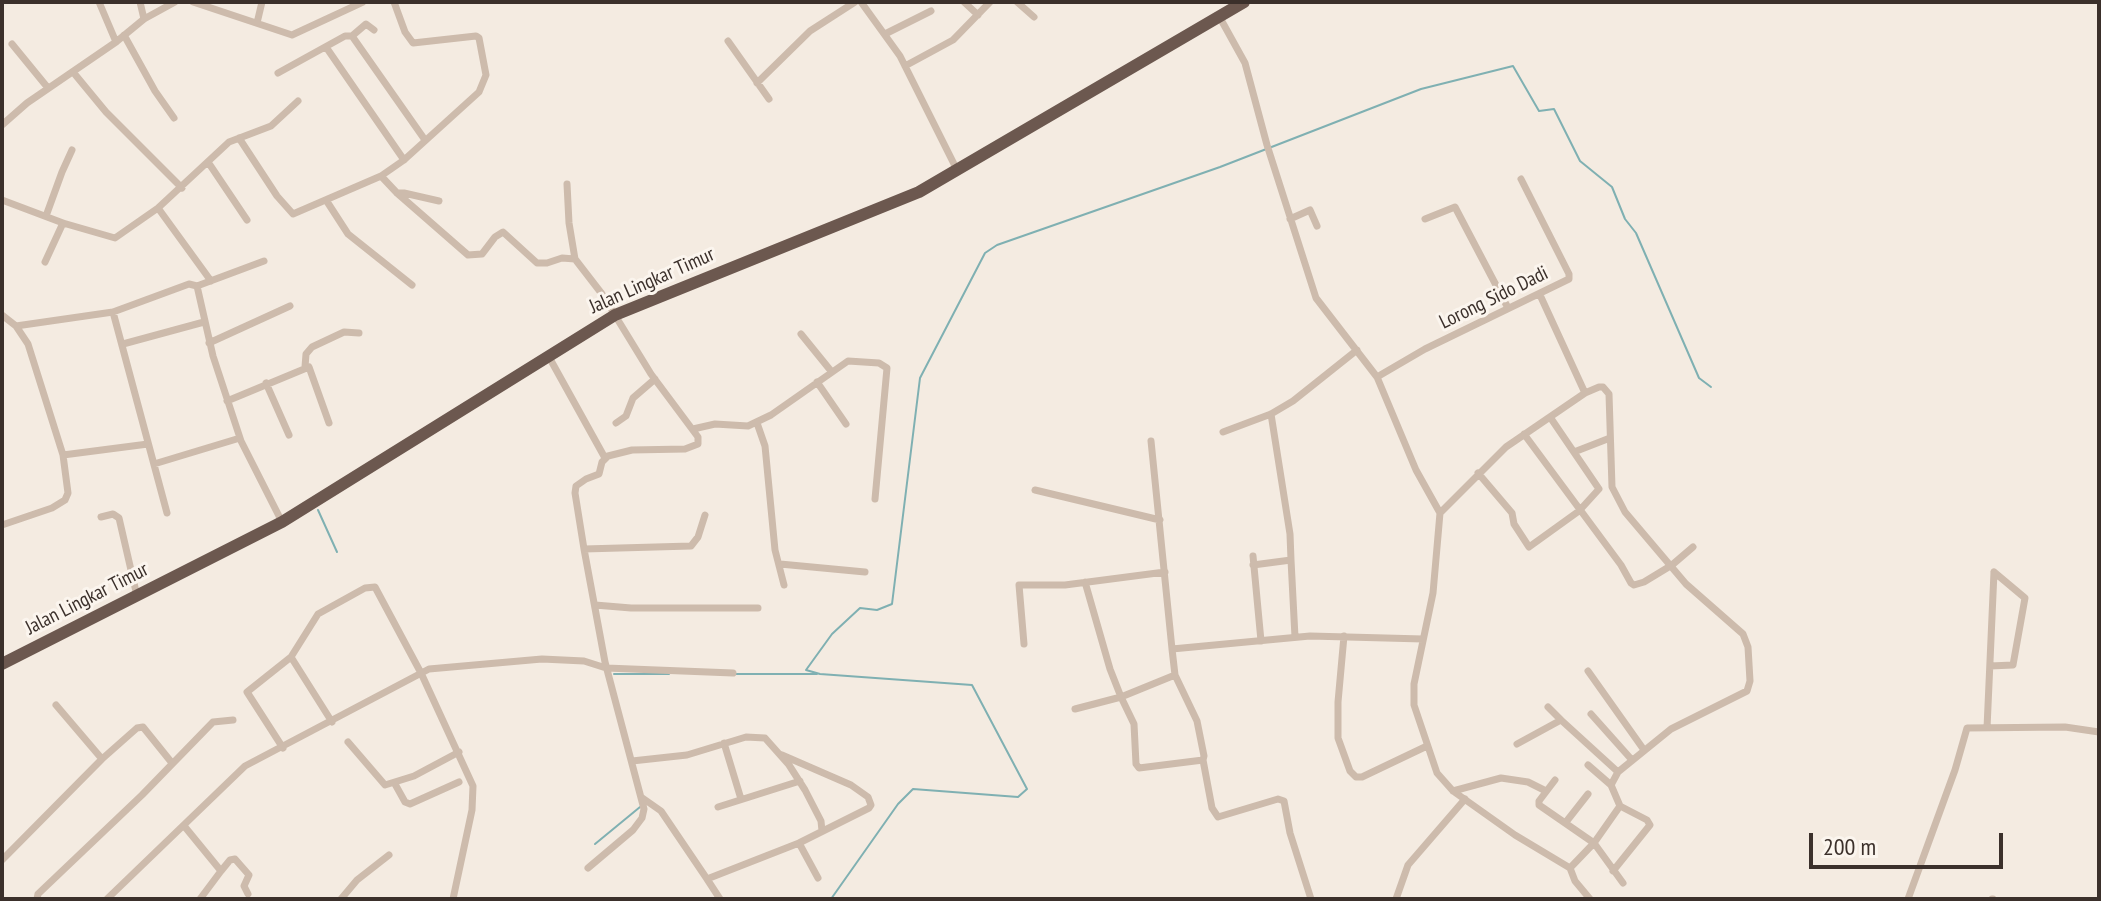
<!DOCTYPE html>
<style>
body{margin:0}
#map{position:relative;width:2101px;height:901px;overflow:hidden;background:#f4ebe1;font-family:"PT Sans Narrow",sans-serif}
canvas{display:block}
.frame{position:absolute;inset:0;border:4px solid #3b302b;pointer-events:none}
.scale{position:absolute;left:1809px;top:833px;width:194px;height:36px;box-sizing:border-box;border:4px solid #3b302b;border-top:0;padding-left:10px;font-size:24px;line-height:28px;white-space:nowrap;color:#3b302b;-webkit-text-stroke:6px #fbf5ee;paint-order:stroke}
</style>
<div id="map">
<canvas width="2101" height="901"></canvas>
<div class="frame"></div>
<div class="scale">200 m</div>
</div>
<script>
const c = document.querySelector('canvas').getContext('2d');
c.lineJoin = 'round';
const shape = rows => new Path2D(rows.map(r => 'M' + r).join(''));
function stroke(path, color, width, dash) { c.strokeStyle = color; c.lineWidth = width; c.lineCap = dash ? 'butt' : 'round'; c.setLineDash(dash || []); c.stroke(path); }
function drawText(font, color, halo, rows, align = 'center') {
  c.font = font + ' "PT Sans Narrow",sans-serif'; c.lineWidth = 6; c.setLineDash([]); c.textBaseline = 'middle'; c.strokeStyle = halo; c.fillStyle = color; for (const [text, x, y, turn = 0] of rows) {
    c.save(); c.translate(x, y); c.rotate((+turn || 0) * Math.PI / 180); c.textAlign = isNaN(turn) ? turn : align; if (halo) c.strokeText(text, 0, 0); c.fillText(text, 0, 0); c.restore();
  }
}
const stream = shape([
 [318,510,337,552],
 [614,674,669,674],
 [735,674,817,674],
 [595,844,640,807],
 [831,899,898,804,913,789,1018,797,1027,789,972,685,820,674,806,670,832,634,860,608,877,610,892,604,920,378,985,253,997,245,1220,167,1421,89,1513,66,1539,111,1554,109,1580,161,1612,187,1625,219,1636,233,1699,378,1711,387]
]);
const minor = shape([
 [99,2,116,42],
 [140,2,144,19],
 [193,2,292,35,363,2],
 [861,2,900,56,957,170],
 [964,2,978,15],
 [1017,2,1034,17],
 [1219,16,1245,63,1267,145,1316,298,1377,377,1416,470,1440,513,1433,593,1414,684,1414,705,1437,773,1453,791,1515,835,1570,868,1575,881,1590,899],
 [257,23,262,2],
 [885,34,931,11],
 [124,35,155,91,174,118],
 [352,36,366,24,374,30],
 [728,41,769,99],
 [12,44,48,88],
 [326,47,404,160],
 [905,66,953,40,990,2],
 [73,72,106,112,182,188],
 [278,73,345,36,352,36,425,140],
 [757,83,810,31,855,2],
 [2,125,27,103,116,42,144,19,175,2],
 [239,138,277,196,293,214,381,176,397,193,468,255,482,254,495,237,503,232,537,263,547,263,562,258,575,259,602,294,651,374,698,437,698,444,685,449,632,450,608,456,602,462,599,474,586,479,576,486,575,493,584,549,605,662,644,809,642,818,633,830,588,868],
 [208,162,247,220],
 [381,176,404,160,479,92,486,75,479,38,476,36,413,43,405,32,394,2],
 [567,184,569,223,575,259],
 [397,193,404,193,439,201],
 [2,200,63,223,115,238,158,208,229,142,271,126,298,101],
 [326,200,348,234,412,285],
 [158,208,211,281],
 [46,216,62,172,72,150],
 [1290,219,1310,210,1317,226],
 [1425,219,1455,207,1508,308],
 [45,262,63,223],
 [197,286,213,356,241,441,282,522],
 [113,312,167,513],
 [2,315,16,326,28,344,63,455,68,493,65,500,52,508,2,525],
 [16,326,113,312,189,284,197,286,264,261],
 [801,334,831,371],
 [209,343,290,306],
 [123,344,204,322],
 [549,357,605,458],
 [305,367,306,354,312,347,344,332,359,333],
 [1377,377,1425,349,1569,279,1569,274,1521,179],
 [817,382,846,424],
 [266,383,289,435],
 [1585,393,1599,387,1603,387,1609,394,1612,487,1625,512,1686,584,1743,634,1748,647,1750,681,1747,691,1671,729,1618,772],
 [227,401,309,367,329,423],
 [616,423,626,416,633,398,655,379],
 [757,423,765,446,775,550,784,585],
 [693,429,715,424,748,426,771,415,848,361,879,363,887,368,875,499],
 [1223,432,1271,414,1293,401,1357,350],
 [1524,434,1621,565,1631,583,1634,585,1644,582,1672,565,1693,547],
 [1151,441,1172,649,1310,636,1423,639],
 [1574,452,1610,438],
 [63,455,148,444],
 [154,464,240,438],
 [1478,473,1512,513,1514,524,1529,547,1579,511,1599,489,1550,417],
 [1035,490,1160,520],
 [1440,513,1506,447,1585,393,1540,295],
 [101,517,113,514,119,518,137,596],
 [584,549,691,546,698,537,705,515],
 [1253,556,1261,641],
 [1291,560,1295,637],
 [780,564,865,572],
 [1253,565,1291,560,1290,534,1271,414],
 [595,605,631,608,758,608],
 [1344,636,1338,702,1338,738,1350,771,1356,777,1362,777,1427,746],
 [1024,644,1019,585,1065,585,1165,572],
 [1172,649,1175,675,1121,697,1134,724,1136,764,1139,768,1203,760,1204,756,1197,721,1175,675],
 [1990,666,2013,665,2025,598,1994,572],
 [1588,671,1644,750],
 [56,705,102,759],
 [1548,707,1561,720],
 [1075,709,1121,697,1110,669,1085,582],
 [1591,714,1632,760],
 [332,722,291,657,318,614,365,588,375,587,421,673,473,786,472,810,453,899],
 [1987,728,1994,572],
 [348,742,385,785,414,776,459,752],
 [724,743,741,799],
 [1517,744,1561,720,1618,772,1611,785],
 [283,748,247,692,291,657],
 [1203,760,1212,808,1218,817,1278,799,1284,801,1290,833,1311,899],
 [632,761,687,755,746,737,765,738,789,765,805,790,821,821,822,831],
 [1555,780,1539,801,1539,805,1594,843,1623,883],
 [395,784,405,802,410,804,459,782],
 [1453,791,1501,778,1528,782,1546,791],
 [641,797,661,811,707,879,799,843,869,808,871,805,868,797,851,785,782,755],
 [718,807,800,781],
 [1566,822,1588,794],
 [185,827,221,871,200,899],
 [799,843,818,878],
 [2,860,102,759,137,728,143,727,172,763],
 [1570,868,1594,843,1620,806,1611,785,1588,765],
 [221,871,230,860,235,859,249,875,244,886,248,894],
 [1613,871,1650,825,1647,820,1620,806],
 [707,879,720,899],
 [37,899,38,894,142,795,213,722,233,720],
 [107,899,245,766,429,669,542,659,584,661,606,668,733,673],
 [341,899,357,880,389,855],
 [1396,899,1408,865,1465,799],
 [1908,899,1955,770,1967,728,2065,727,2099,732],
 [1992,899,1993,899]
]);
const trunk = shape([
 [2,664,282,522,615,315,919,192,1244,2]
]);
const streetNames = [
 ["Jalan Lingkar Timur",652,281,-24],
 ["Lorong Sido Dadi",1494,298,-26],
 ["Jalan Lingkar Timur",87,599,-27]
];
stroke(stream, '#7fb0b2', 2);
stroke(minor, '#cdbbac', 7);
stroke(trunk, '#6c584f', 12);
drawText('20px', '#3b302b', '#fbf5ee', streetNames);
</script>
